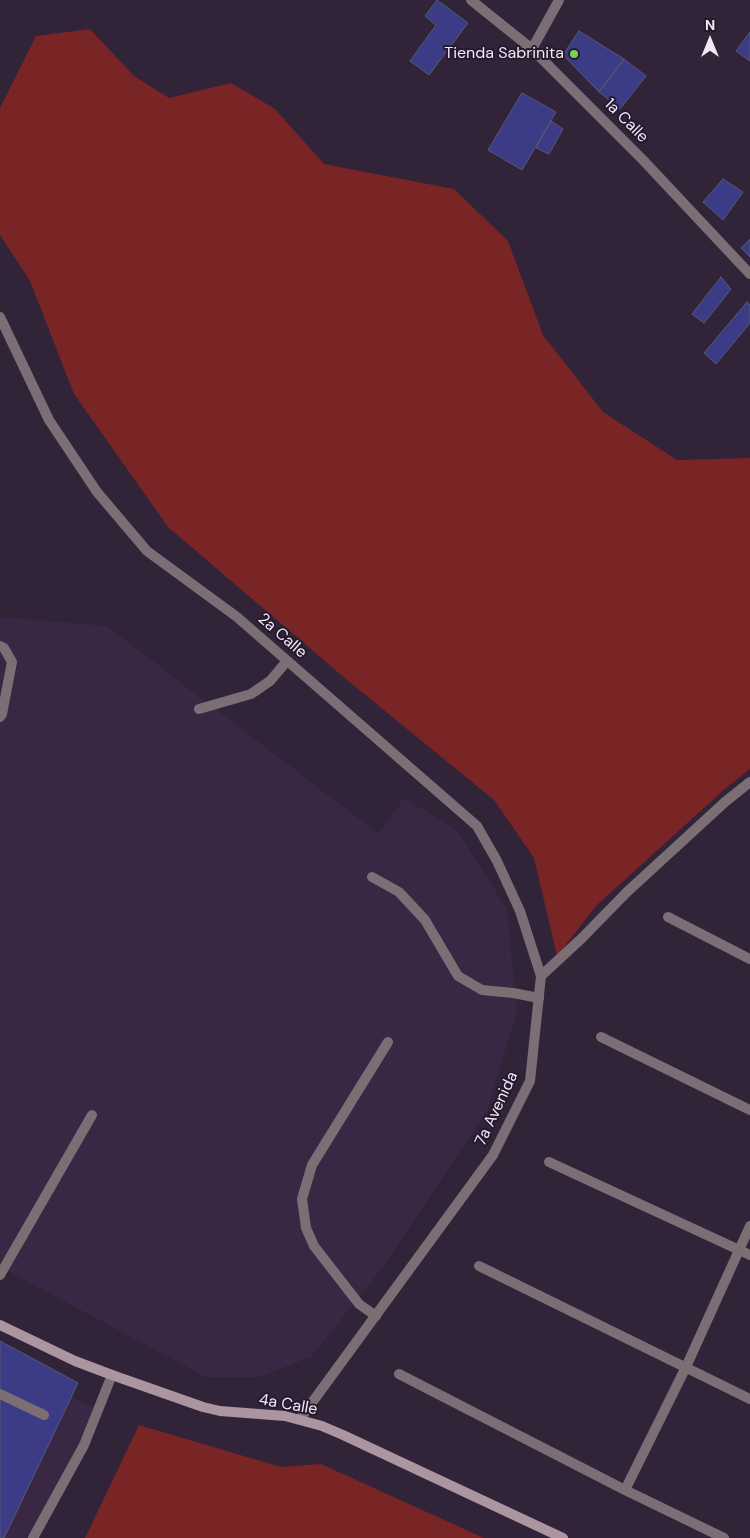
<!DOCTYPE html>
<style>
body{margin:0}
#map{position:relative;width:750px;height:1538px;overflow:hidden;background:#312338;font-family:"DM Sans",sans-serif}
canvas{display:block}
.north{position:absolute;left:685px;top:15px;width:50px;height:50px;-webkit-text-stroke:4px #27192e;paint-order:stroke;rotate:0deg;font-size:14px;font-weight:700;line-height:20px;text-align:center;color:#f2e9f7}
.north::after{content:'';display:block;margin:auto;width:18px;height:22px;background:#f2e9f7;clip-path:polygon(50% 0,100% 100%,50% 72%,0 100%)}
</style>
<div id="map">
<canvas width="750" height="1538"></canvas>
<div class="north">N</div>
</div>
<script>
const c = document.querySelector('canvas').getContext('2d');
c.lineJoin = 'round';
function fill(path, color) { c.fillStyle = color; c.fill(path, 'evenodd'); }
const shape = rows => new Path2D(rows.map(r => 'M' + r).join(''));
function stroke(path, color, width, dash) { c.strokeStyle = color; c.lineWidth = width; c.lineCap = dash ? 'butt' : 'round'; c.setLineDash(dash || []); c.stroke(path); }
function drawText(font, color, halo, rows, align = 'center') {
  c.font = font + ' "DM Sans",sans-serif'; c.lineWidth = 4; c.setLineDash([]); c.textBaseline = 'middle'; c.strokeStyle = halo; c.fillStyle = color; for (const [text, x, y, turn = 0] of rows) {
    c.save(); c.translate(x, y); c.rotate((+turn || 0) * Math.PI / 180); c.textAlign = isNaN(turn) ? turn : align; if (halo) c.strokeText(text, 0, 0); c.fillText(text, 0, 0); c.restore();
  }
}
const built = shape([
 [0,617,107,626,379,834,404,798,457,830,507,909,517,1012,487,1111,384,1266,312,1356,261,1377,206,1377,0,1267],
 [0,1365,102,1411,39,1538,0,1538]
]);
const green = shape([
 [90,29,134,76,169,98,231,83,275,109,324,164,454,189,508,241,543,335,603,412,677,460,750,458,750,769,726,788,597,905,557,956,534,858,494,800,347,680,168,527,74,394,30,281,0,235,0,108,36,36],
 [139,1425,281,1467,321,1464,484,1538,85,1538]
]);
const building = shape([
 [437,0,468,23,429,75,410,61,436,25,425,16,437,0],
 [579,31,624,59,599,92,563,55,579,31],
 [750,32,750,61,736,51,750,32],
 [624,59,646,76,620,109,599,92,624,59],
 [522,93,556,112,522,170,488,150,522,93],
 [551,121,563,129,549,154,536,148,551,121],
 [723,179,743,192,723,220,703,202,723,179],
 [750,239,750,257,741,248,750,239],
 [721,277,731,289,704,323,692,314,721,277],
 [747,302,750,305,750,323,716,364,704,353,747,302],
 [0,1341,78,1383,4,1538,0,1538,0,1341]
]);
const service = shape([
 [0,646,4,648,12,662,2,714,0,717],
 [199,709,251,694,270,681,287,661],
 [372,877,399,892,425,920,458,976,482,990,513,993,539,998],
 [0,1275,92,1115],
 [376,1316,359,1304,314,1246,306,1228,302,1199,312,1165,388,1042],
 [0,1394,44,1415]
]);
const minor = shape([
 [471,0,532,49,643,160,750,274],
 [532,49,559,0],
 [0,317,49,420,97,492,147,551,237,617,477,826,497,861,520,911,541,976],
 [668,917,750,959],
 [601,1037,750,1110],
 [549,1162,750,1255],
 [479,1266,750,1399],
 [399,1374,625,1490,724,1538],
 [300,1419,493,1155,530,1081,541,976,582,938,627,892,725,802,750,782],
 [625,1490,686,1367,750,1226],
 [33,1538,84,1445,112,1375]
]);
const secondary = shape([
 [0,1325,75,1361,112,1375,203,1407,220,1411,285,1416,322,1426,343,1435,563,1538]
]);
const markers = [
 [574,54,5,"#73d25c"]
];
const poiNames = [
 ["Tienda Sabrinita",564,54]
];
const streetNames = [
 ["1a Calle",626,121,45],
 ["2a Calle",282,636,41],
 ["7a Avenida",497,1109,-65],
 ["4a Calle",288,1405,10]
];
fill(built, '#3a2743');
fill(green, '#792425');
fill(building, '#3b3b86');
stroke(building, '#565a74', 1);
stroke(service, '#7c6e75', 10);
stroke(minor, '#7c6e75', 10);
stroke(secondary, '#ab959f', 10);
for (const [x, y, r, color] of markers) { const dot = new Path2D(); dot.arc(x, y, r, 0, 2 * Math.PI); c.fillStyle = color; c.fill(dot); stroke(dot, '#27192e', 2); }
drawText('16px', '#f2e9f7', '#27192e', poiNames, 'right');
drawText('16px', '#f2e9f7', '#27192e', streetNames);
</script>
